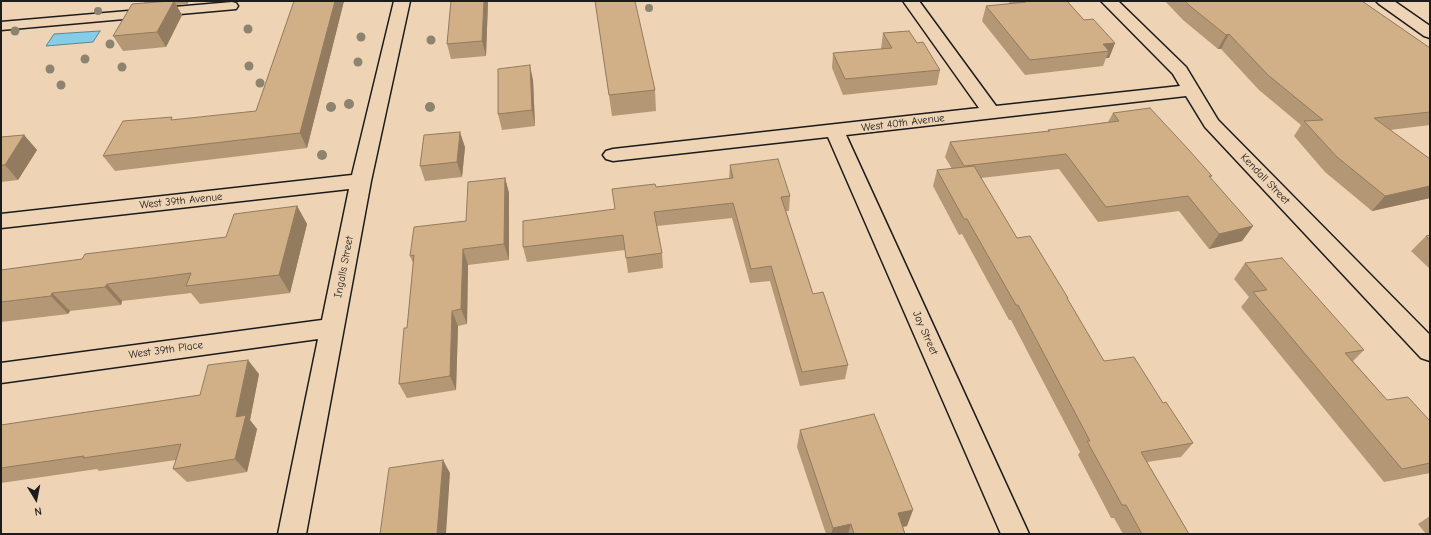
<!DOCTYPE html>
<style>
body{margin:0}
#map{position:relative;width:1431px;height:535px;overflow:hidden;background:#eed3b5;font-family:"Comic Neue",sans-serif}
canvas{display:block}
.frame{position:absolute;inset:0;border:2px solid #1c1c1c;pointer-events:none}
.north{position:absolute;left:16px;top:479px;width:40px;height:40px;-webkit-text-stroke:3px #eed3b5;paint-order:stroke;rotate:170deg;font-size:11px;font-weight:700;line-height:16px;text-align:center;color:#1c1c1c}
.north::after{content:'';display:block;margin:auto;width:14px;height:18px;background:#1c1c1c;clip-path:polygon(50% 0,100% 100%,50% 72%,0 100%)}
</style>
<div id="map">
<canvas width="1431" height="535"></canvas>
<div class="frame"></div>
<div class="north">N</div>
</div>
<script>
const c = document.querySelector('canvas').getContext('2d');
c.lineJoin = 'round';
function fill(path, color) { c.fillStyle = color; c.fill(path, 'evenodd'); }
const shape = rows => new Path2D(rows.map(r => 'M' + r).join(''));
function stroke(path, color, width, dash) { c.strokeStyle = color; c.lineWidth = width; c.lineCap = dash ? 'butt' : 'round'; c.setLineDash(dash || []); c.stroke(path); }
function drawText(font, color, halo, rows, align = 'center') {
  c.font = font + ' "Comic Neue",sans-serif'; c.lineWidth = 3.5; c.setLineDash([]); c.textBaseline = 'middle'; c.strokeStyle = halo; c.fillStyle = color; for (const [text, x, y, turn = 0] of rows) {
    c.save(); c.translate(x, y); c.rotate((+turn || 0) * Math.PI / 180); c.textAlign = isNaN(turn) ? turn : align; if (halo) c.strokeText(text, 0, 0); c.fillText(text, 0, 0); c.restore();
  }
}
const water = shape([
 [100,31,93,42,46,46,54,34,100,31]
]);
const service = shape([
 [232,2,236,3,238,6,236,9,1,30,1,22,232,2]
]);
const minor = shape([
 [394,1,410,1,371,181,306,534,278,534,318,339,1,383,1,363,322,320,349,189,1,228,1,214,352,175,394,1],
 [903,1,919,1,996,106,1180,86,1173,74,1101,1,1118,1,1186,67,1218,120,1430,335,1430,361,1421,358,1205,127,1186,96,846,135,1029,534,1001,534,828,137,613,161,606,159,603,155,606,151,613,149,979,108,903,1],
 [1376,1,1394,1,1430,26,1430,38,1424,36,1379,4,1376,1]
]);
const trees = [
 [649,8,4],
 [98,11,4],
 [248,29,4.5],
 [15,31,4.5],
 [361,37,4.5],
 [431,40,4.5],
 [110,44,4.5],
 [85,59,4.5],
 [358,62,4.5],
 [249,66,4.5],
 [122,67,4.5],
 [50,69,4.5],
 [260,83,4.5],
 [61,85,4.5],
 [349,104,5],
 [331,107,5],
 [430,107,5],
 [322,155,5]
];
const wall = shape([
 [143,1,189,1,187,4,176,5,182,15,166,47,123,51,113,36,145,3],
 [294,1,344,1,307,148,115,171,103,156,256,111],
 [451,1,488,1,486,56,451,59,447,44],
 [595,1,655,90,656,111,612,116],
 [1008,1,1067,1,1084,20,1115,43,1109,58,1106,58,1103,66,1025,75,982,21,986,6,1010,4],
 [1165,1,1362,1,1430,48,1430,125,1390,130,1430,159,1430,198,1372,211,1325,172,1294,136,1301,125,1259,90,1221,49,1218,49,1183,20],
 [883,33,917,43,940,70,937,85,843,95,832,68,833,53,881,49],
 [533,80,535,126,502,130,498,114],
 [1113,113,1212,176,1210,178,1253,226,1242,241,1209,249,1179,211,1098,222,1059,169,981,178,1017,238,1068,298,1067,299,1104,361,1163,403,1193,443,1181,457,1147,462,1189,534,1123,534,1114,518,1111,518,1078,455,1080,452,1011,320,1009,320,962,234,959,235,933,186,937,170,952,169,945,157,950,142,1048,131,1048,130,1108,122],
 [24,135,37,150,18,180,1,182,1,137],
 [465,147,462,177,425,181,420,166],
 [730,165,790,196,789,211,786,211,813,294,848,365,845,379,800,386,770,281,750,283,732,218,657,226,662,253,663,268,628,273,625,250,527,262,523,247,615,209,656,187,729,179],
 [505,178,509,193,509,260,468,265,467,324,458,326,456,390,407,398,399,384,407,328,413,263,410,256,466,221],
 [297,206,307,224,290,293,200,304,191,293,122,301,121,305,70,311,68,314,1,322,1,270,82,259,226,237],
 [1430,235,1430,269,1411,251,1426,236],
 [1245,263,1364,350,1353,361,1387,400,1430,421,1430,473,1384,482,1241,307,1249,297,1234,279],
 [259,374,250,420,257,429,247,472,187,482,173,469,176,460,99,471,97,469,1,483,1,425,200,395],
 [800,430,907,526,903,527,905,534,826,534,797,447],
 [1430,516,1430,534,1426,534,1418,524]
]);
const shadedWall = shape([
 [174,1,182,15,166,47,157,32],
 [186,1,189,1,187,4],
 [335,1,344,1,307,148,300,133],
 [484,1,488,1,486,56,482,41],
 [1229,34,1221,49,1218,49,1226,35],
 [1115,43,1109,58,1106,58,1109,51,1103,44],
 [530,65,533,80,535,126,532,110],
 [460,132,465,147,462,177,457,162],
 [24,135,37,150,18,180,5,165],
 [505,178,509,193,509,260,504,244],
 [1430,186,1430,198,1372,211,1385,196],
 [297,206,307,224,290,293,279,275],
 [1253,226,1242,241,1209,249,1219,234],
 [463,249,468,265,467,324,461,309],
 [107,284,122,301,121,305,105,287],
 [52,293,70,311,68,314,51,296],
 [452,311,458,326,456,390,450,376],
 [248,360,259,374,250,420,257,429,247,472,235,459,236,417],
 [443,460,450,473,446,534,437,534],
 [913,510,907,526,892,529,898,513],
 [851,524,848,534,831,534,833,528]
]);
const building = shape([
 [170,1,174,1,157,32,113,36,132,4,170,1],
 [294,1,335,1,300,133,103,156,123,121,172,117,171,120,256,111,294,1],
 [451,1,484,1,482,41,447,44,451,1],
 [595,1,635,1,655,90,609,95,595,1],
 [1025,1,1067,1,1084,20,1093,19,1115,43,1103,44,1109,51,1030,60,986,6,1026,2,1025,1],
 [1185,1,1362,1,1430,48,1430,112,1374,118,1430,159,1430,186,1385,196,1337,157,1304,121,1323,120,1268,75,1229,34,1226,35,1190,6,1185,1],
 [909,31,917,43,923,42,940,70,845,79,833,53,892,48,883,33,909,31],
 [530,65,532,110,498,114,498,69,530,65],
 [1150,108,1188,149,1212,176,1209,176,1253,226,1219,234,1188,196,1106,207,1066,154,964,166,950,142,1050,131,1048,130,1119,121,1113,113,1150,108],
 [460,132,457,162,420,166,424,135,460,132],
 [24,135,5,165,1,165,1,137,24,135],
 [778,159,790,196,781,197,813,294,823,292,848,365,802,372,771,266,751,269,733,203,654,212,662,253,626,258,623,235,523,247,523,221,615,209,612,189,655,184,656,187,733,178,730,165,778,159],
 [974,166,1017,238,1030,236,1068,298,1067,298,1104,361,1134,357,1163,403,1166,402,1193,443,1141,452,1189,534,1142,534,1126,505,1122,505,1087,441,1090,441,1018,305,1016,305,967,219,964,219,937,170,974,166],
 [505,178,504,244,463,249,461,309,452,311,450,376,399,384,404,328,407,328,414,255,410,256,414,227,466,221,468,182,505,178],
 [297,206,279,275,186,286,191,273,107,284,105,287,52,293,51,296,1,302,1,270,82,259,85,254,226,237,234,214,297,206],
 [1430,235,1430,240,1426,236,1430,235],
 [1282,258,1364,350,1345,353,1387,400,1408,397,1430,421,1430,463,1402,469,1253,292,1267,290,1245,263,1282,258],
 [248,360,236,417,246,415,235,459,173,469,181,444,83,458,84,456,1,468,1,425,200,395,208,365,248,360],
 [874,414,913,510,898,513,905,534,854,534,851,524,833,528,800,430,874,414],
 [443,460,437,534,380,534,389,468,443,460]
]);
const streetNames = [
 ["West 40th Avenue",903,123,-7],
 ["Kendall Street",1265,179,46],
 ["West 39th Avenue",181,201,-6],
 ["Ingalls Street",344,267,-79],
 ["Jay Street",925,333,66],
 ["West 39th Place",166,350,-8]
];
fill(water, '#85cde6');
stroke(water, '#5b8695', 1);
stroke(service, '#1c1c1c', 3);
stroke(minor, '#1c1c1c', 3);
fill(service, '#eed3b5');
fill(minor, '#eed3b5');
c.fillStyle = '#8c846f';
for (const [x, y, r] of trees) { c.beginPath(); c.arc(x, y, r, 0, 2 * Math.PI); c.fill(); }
fill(wall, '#b49774');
fill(shadedWall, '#927b5e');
fill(building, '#d1b087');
stroke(building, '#927b5e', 1);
drawText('11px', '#1c1c1c', '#eed3b5', streetNames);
</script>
